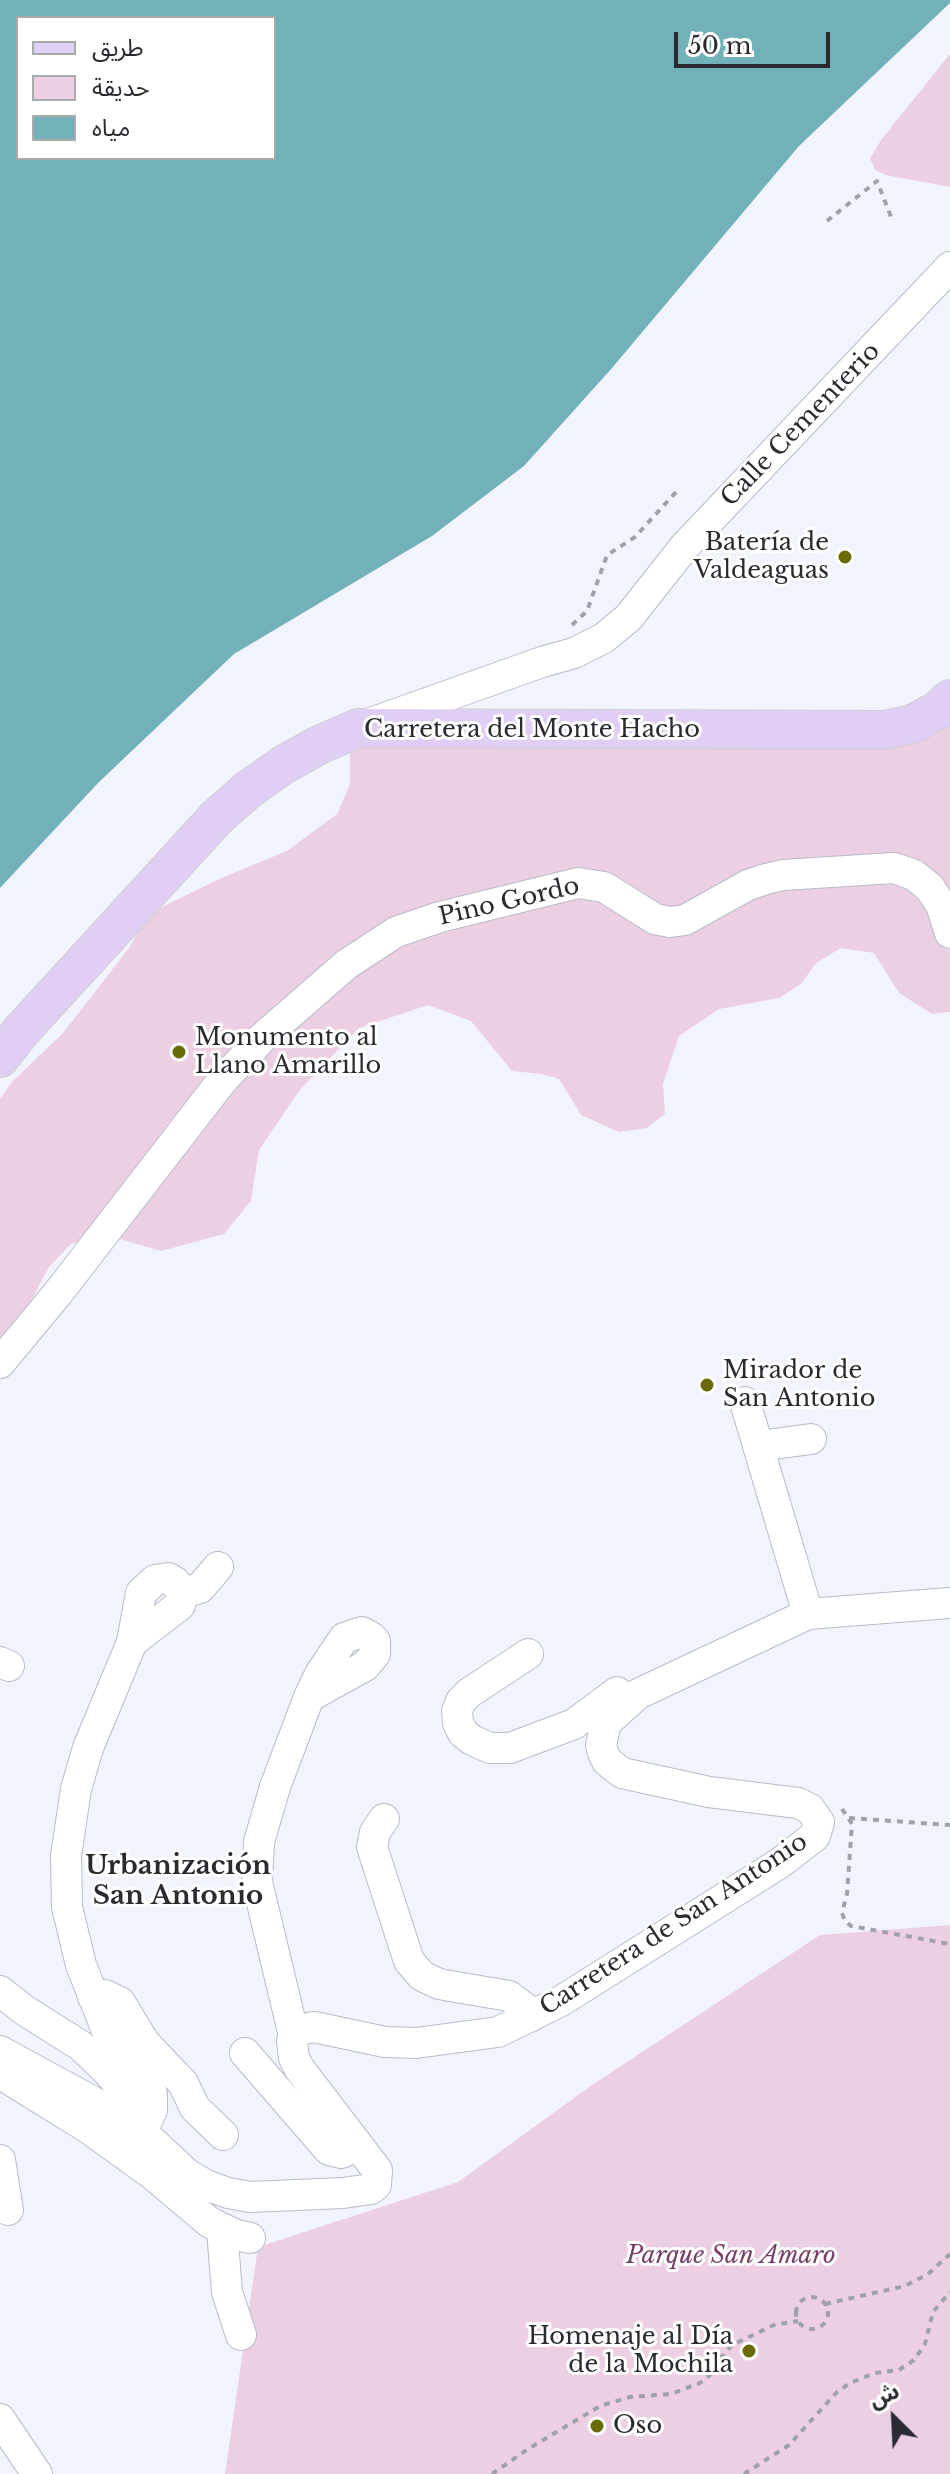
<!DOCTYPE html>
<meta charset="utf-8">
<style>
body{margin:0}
#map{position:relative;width:950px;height:2474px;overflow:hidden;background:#f2f4fd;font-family:"Libre Baskerville","Noto Sans Arabic",serif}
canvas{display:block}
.legend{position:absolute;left:16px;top:16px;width:260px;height:144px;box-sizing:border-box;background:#fff;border:2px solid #a9aaac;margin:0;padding:10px 14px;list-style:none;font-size:24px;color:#292b30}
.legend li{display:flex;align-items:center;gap:16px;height:40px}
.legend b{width:40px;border:2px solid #a9aaac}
.north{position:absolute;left:854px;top:2378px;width:80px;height:80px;-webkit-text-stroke:6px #fff;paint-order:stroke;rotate:336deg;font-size:22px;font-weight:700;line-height:32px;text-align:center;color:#292b30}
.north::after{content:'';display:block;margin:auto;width:28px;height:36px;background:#292b30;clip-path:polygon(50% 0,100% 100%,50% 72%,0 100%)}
.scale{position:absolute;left:674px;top:32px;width:156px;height:36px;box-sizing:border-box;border:4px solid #292b30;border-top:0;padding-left:10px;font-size:24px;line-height:28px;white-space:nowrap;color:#292b30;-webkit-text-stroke:6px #fff;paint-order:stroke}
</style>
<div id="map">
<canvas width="950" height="2474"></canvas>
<ul class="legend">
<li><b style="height:10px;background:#e0cef5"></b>طريق</li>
<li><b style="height:22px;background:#edcfe4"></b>حديقة</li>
<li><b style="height:22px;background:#73b1ba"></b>مياه</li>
</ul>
<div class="north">ش</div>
<div class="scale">50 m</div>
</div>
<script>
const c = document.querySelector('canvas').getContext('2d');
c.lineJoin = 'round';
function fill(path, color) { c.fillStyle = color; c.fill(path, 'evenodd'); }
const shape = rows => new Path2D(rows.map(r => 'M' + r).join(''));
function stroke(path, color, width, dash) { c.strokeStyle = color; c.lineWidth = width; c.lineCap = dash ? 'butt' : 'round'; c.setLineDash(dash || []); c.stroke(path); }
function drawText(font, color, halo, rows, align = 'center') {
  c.font = font + ' "Libre Baskerville",serif'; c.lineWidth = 6; c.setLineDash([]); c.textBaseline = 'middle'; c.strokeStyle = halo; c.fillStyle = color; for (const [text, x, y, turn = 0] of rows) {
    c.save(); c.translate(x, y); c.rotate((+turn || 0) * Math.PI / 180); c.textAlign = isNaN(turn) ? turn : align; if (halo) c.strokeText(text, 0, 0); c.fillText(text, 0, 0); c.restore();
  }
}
const green = shape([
 [950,54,950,187,885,175,875,170,870,159,881,140],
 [950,683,950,1012,932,1014,899,993,874,953,841,948,816,963,801,984,779,998,719,1009,679,1036,663,1084,665,1114,647,1128,619,1132,581,1115,559,1079,542,1074,512,1071,471,1021,428,1005,359,1028,299,1091,259,1150,251,1201,224,1234,161,1251,106,1235,71,1244,49,1267,16,1329,0,1347,0,1099,11,1083,63,1033,129,948,140,928,154,911,219,879,287,851,337,814,350,784,350,754,362,735,896,715],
 [950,1925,950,2474,225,2474,258,2247,458,2182,592,2085,820,1935]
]);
const water = shape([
 [0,0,950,0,950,3,799,146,612,368,524,466,432,536,234,654,98,783,0,888],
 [18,18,274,18,274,158,18,158]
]);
const path = shape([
 [827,221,877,181,893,222],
 [572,625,587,611,607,555,635,537,676,492],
 [842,1809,852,1824,847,1894,842,1913,845,1921,851,1926,950,1944],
 [849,1818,950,1825],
 '796 2313a16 16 0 1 1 32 0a16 16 0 1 1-32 0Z',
 [825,2304,905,2286,928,2274,950,2254],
 [492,2474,528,2449,600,2406,630,2397,671,2394,700,2383,716,2370,719,2360,732,2345,774,2325,798,2321],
 [744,2474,789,2445,837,2392,850,2383,875,2373,899,2370,914,2360,925,2344,933,2312,950,2292]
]);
const minor = shape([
 [371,723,542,662,574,653,604,638,629,617,685,546,950,267],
 [0,1363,58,1293,221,1082,262,1038,347,964,396,932,440,917,578,883,604,887,655,919,670,922,685,920,748,885,766,879,783,875,894,868,914,875,930,888,941,905,950,933],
 [745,1402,808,1614],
 [759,1446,811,1439],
 [182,1593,200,1588,218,1567],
 [132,1642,180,1605,182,1593,175,1582,168,1578,155,1580,141,1593,132,1642,88,1748,76,1789,66,1856,67,1907,81,1965,107,2031,152,2093,152,2110,142,2132],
 [528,1654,469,1693,461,1701,457,1711,458,1723,463,1733,472,1740,490,1748,510,1748,574,1724,617,1692],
 [0,1662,9,1666],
 [384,1819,375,1832,372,1847,409,1961,422,1976,439,1984,509,1996,525,2008,530,2017],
 [0,1991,24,2010,81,2046,108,2072,148,2118],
 [93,1997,105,1995,120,2002,144,2042,183,2083,195,2108,223,2135],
 [294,2036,257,1882,259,1842,275,1787,309,1697,320,1674,344,1638,362,1632,371,1637,375,1641,375,1654,365,1666,309,1697],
 [0,2051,101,2106,142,2132,187,2174,206,2185,228,2193,250,2197,343,2193,371,2189,376,2185,377,2170,299,2068,294,2058,292,2041,299,2030,314,2027,385,2042,416,2043,498,2032,561,2001,780,1863,815,1836,819,1822,810,1809,798,1803,709,1792,622,1773,607,1761,603,1753,601,1745,606,1723,638,1694,808,1614,950,1603],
 [245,2053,329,2150,341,2153,357,2146],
 [7,2078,88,2128,152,2174,209,2222,236,2235,250,2238],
 [0,2160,8,2210],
 [222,2230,227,2292,241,2335],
 [0,2419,37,2474]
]);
const major = shape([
 [0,1058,21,1031,217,817,249,789,283,765,319,745,358,728,885,730,912,724,937,711,950,699]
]);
const markers = [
 [845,557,8,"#696a08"],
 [179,1052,8,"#696a08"],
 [707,1385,8,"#696a08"],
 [749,2351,8,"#696a08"],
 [597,2426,8,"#696a08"]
];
const streetNames = [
 ["Calle Cementerio",801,425,-46],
 ["Carretera del Monte Hacho",532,730],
 ["Pino Gordo",509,902,-13],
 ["Carretera de San Antonio",674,1925,-33]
];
const poiNames = [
 ["Batería de",829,543,"right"],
 ["Valdeaguas",829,571,"right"],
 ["Monumento al",195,1038],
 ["Llano Amarillo",195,1066],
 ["Mirador de",723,1371],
 ["San Antonio",723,1399],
 ["Homenaje al Día",733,2337,"right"],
 ["de la Mochila",733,2365,"right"],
 ["Oso",613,2426]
];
const parkNames = [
 ["Parque San Amaro",731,2256]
];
const neighbourhoodNames = [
 ["Urbanización",178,1867],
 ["San Antonio",178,1897]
];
fill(green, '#edcfe4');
fill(water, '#73b1ba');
stroke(minor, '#b7bcc9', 32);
stroke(major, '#d0d0d1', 40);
stroke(path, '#a0a2aa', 4, [6, 6]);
stroke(minor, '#fff', 30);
stroke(major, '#e0cef5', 38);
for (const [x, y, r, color] of markers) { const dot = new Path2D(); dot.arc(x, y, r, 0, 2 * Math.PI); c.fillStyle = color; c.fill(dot); stroke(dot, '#fff', 3); }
drawText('24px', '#292b30', '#fff', streetNames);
drawText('24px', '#292b30', '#fff', poiNames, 'left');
drawText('italic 24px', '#773f68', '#fff', parkNames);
drawText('bold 26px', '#292b30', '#fff', neighbourhoodNames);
</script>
